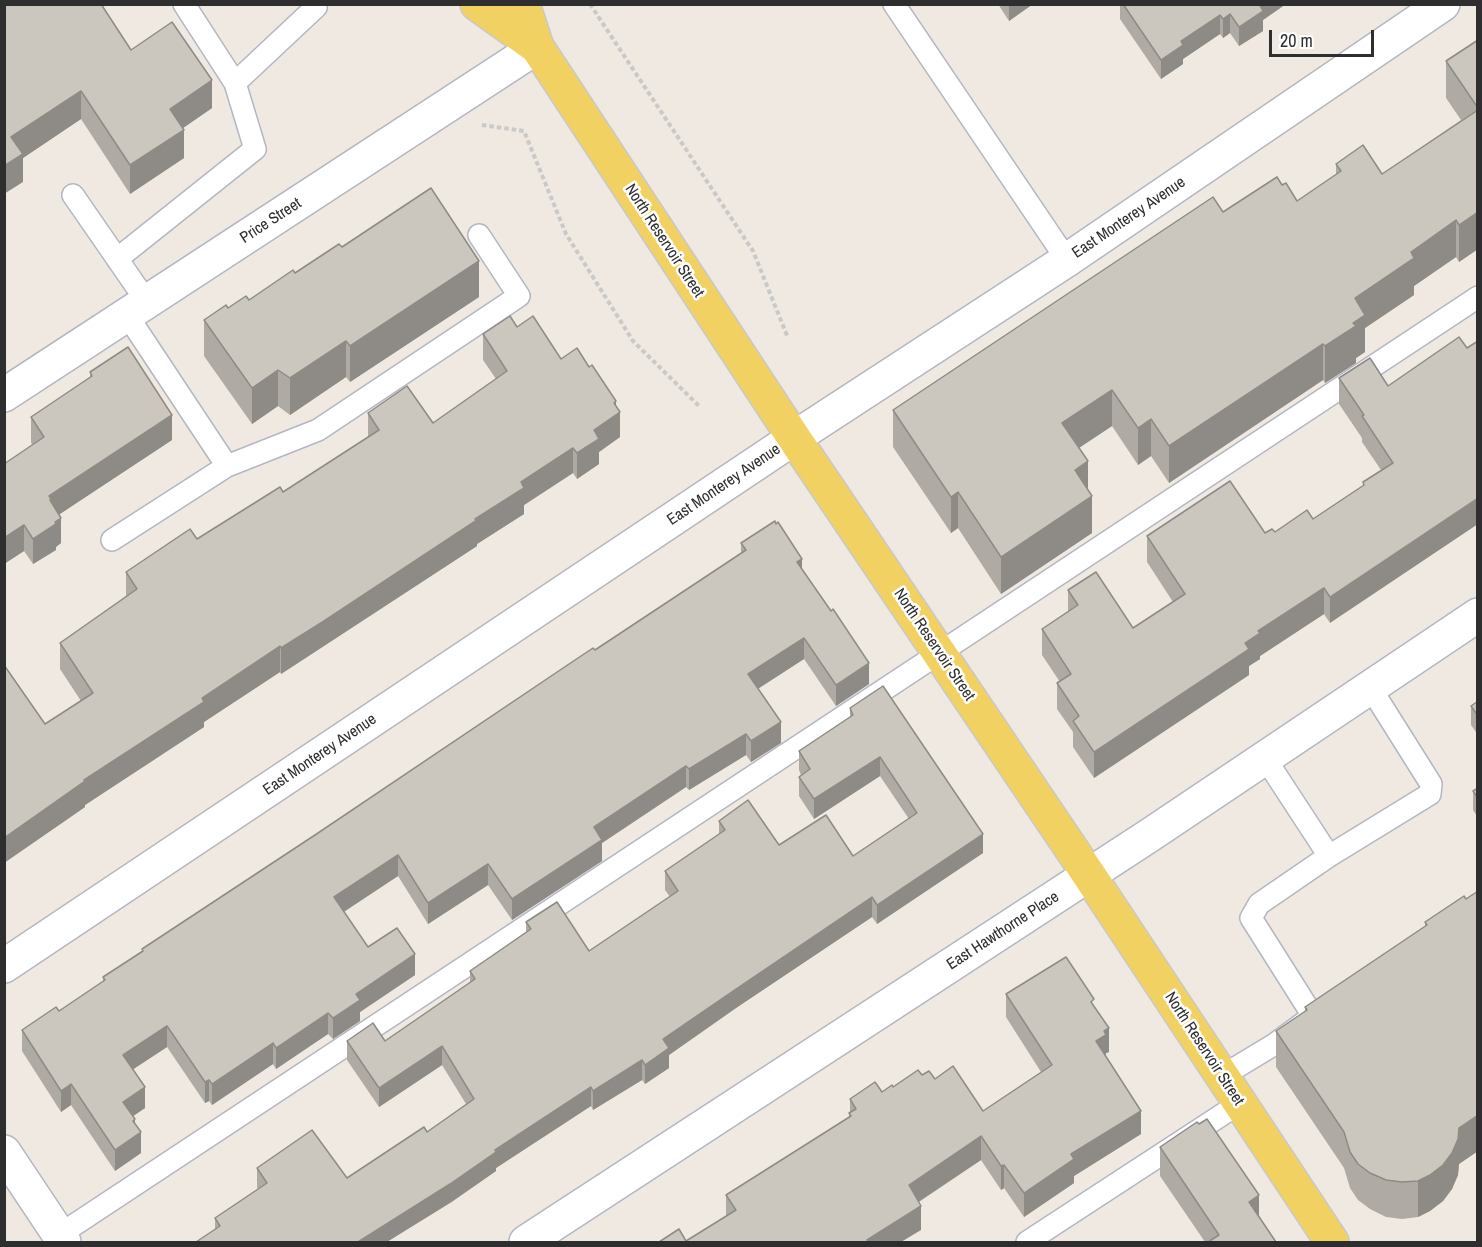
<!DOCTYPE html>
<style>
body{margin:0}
#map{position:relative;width:1482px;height:1247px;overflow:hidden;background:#efe9e1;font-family:"Archivo Narrow",sans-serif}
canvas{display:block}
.frame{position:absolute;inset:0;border:6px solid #2e2e2e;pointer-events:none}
.scale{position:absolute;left:1269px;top:30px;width:105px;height:27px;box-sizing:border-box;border:3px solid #2e2e2e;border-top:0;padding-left:8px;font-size:18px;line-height:21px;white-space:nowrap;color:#2e2e2e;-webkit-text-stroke:4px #fff;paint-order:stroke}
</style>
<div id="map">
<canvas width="1482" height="1247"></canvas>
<div class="frame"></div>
<div class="scale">20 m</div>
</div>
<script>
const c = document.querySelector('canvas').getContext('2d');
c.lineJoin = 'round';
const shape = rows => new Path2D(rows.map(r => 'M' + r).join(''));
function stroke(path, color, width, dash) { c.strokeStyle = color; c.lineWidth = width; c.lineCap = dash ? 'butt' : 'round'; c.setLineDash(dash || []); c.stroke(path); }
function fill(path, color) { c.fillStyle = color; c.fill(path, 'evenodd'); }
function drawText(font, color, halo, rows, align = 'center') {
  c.font = font + ' "Archivo Narrow",sans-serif'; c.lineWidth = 5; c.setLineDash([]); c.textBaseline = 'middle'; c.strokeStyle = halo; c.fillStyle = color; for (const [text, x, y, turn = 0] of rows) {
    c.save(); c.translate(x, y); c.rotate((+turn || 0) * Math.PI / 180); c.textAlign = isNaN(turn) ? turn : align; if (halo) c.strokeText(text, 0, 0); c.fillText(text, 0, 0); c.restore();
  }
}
const path = shape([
 [590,4,753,251,788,338],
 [482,125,524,131,566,234,633,341,699,406]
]);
const lane = shape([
 [894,4,1067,260],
 [235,83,316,7,315,4],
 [73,195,147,302],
 [117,259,255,149,235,83,184,4],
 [227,466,318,430,519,296,479,235],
 [112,540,227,466,127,315],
 [1265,758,1329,856,1430,794,1431,784,1370,687],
 [1222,1076,1275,1044,1313,1016,1251,918,1259,904,1329,856],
 [59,1235,1478,297],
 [1027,1242,1240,1103]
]);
const street = shape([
 [4,395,537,47],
 [4,1152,64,1242],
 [526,1242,1150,835,1478,615]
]);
const secondary = shape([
 [4,966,794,438,1067,260,1443,4]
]);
const primary = shape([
 [477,4,537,47],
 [523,4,537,47,794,438,1089,875,1332,1242]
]);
const wall = shape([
 [4,4,131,50,212,108,183,128,184,158,130,194,81,119,23,158,23,182],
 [998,4,1033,4,1009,21],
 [1120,4,1286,4,1263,20,1263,31,1239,46,1230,33,1223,38,1220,34,1183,59,1183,64,1161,79,1120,19],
 [1478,40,1478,249,1459,262,1456,257,1414,286,1414,295,1365,328,1365,352,1356,358,1356,363,1325,383,1323,380,1169,483,1151,456,1138,465,1112,426,1079,448,1088,490,1092,533,1001,594,958,528,951,533,893,447,893,410,1223,212,1282,185,1297,201,1336,175,1336,164,1382,174,1461,120,1446,98,1446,61],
 [342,247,479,297,350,382,346,377,290,415,278,406,252,424,204,356,204,320,228,308,249,300],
 [517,327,561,359,616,406,620,437,599,452,599,464,577,479,573,473,524,505,524,514,477,544,477,546,324,646,281,674,280,672,204,722,204,727,85,805,85,807,4,863,4,665,45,724,81,701,60,669,60,643,126,596,126,572,197,539,283,492,368,438,368,413,433,423,496,379,483,360,483,334],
 [1459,337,1330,623,1324,614,1260,656,1260,659,1249,666,1249,675,1094,778,1073,747,1073,732,1057,709,1057,683,1060,682,1042,655,1042,629,1068,611,1068,590,1133,628,1173,602,1147,562,1147,536,1265,533,1275,532,1313,519,1363,486,1363,482,1381,470,1362,442,1362,438,1339,404,1339,378,1388,386],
 [90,372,172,440,59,514,61,543,56,547,56,550,33,564,24,551,4,564,32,445,31,442,31,417,90,378],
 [741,543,802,570,869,684,836,706,804,659,758,689,781,743,751,762,746,755,689,790,686,787,602,843,602,861,512,920,488,885,428,924,398,876,344,912,368,947,415,975,360,1012,360,1021,333,1039,328,1034,276,1069,273,1064,212,1105,209,1101,205,1103,167,1047,133,1069,145,1108,133,1116,141,1153,115,1171,71,1105,61,1112,22,1051,22,1030,59,1011,103,982,103,977,142,951,142,949,741,553],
 [1478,701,1478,735,1471,725,1471,706],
 [850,708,983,853,877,924,872,917,736,1008,669,1055,669,1068,645,1084,642,1080,593,1110,591,1106,496,1168,496,1171,450,1203,215,1230,215,1218,258,1189,257,1187,257,1168,347,1178,427,1132,466,1104,442,1065,379,1107,347,1060,347,1041,385,1041,470,983,470,971,526,932,526,922,589,951,670,897,665,890,665,871,719,834,719,821,779,845,853,856,909,819,880,776,814,819,799,796,799,777,801,775,799,770,799,751,850,717],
 [1478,788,1478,818,1473,810,1473,791],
 [1478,891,1478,1151,1459,1164,1458,1175,1452,1189,1443,1201,1430,1211,1418,1217,1402,1219,1386,1217,1370,1209,1358,1200,1350,1188,1344,1168,1276,1067,1276,1031,1305,1011,1305,1007,1425,926,1425,922,1466,899],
 [1006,994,1094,1006,1109,1052,1106,1053,1106,1057,1141,1134,1074,1176,1074,1183,1024,1217,1004,1188,1001,1190,981,1160,919,1202,921,1230,686,1241,726,1216,726,1195,849,1118,849,1113,850,1113,850,1099,882,1092,922,1075,935,1079,983,1111,1041,1072,1006,1017],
 [1160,1147,1259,1216,1276,1242,1205,1242,1160,1176]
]);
const shadedWall = shape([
 [1009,4,1033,4,1009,21],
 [1258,4,1286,4,1263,20,1263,31,1239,46,1239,27],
 [1230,14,1230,33,1223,38,1223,19],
 [1220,15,1220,34,1183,59,1183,64,1161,79,1161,60,1181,41],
 [212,80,212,108,170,137,170,109],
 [81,91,81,119,23,158,23,182,4,194,4,166,11,137],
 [184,130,184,158,130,194,130,165],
 [1478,212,1478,249,1459,262,1459,225],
 [1456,220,1456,257,1414,286,1414,295,1365,328,1365,352,1356,358,1356,363,1325,383,1325,346,1355,298,1411,252],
 [479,261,479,297,350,382,350,346],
 [346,341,346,377,290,415,290,378],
 [1323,344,1323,380,1169,483,1169,446],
 [278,370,278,406,252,424,252,388],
 [1112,390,1112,426,1062,459,1062,423],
 [616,401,616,414,620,412,620,437,599,452,599,464,577,479,577,453,614,403],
 [172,415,172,440,51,520,49,496],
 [1151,419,1151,456,1138,465,1138,428],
 [573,448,573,473,524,505,524,514,477,544,477,546,281,674,281,648,475,519,521,482],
 [1088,461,1088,498,1075,470],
 [958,492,958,528,951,533,951,497],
 [1092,496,1092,533,1001,594,1001,557],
 [1478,498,1478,524,1330,623,1330,597],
 [61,518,61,543,56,547,56,550,33,564,33,539],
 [24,525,24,551,4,564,4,538],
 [802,559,802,580,797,562],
 [1324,588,1324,614,1260,656,1260,659,1249,666,1249,675,1094,778,1094,752,1245,643,1258,631],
 [804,638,804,659,748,695,748,674],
 [280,646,280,672,204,722,204,727,85,805,85,807,4,863,4,838,84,780,202,698],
 [869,663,869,684,836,706,836,685],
 [781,722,781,743,751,762,751,741],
 [746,734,746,755,689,790,689,769],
 [880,757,880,776,814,819,814,799],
 [686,766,686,787,602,843,602,861,512,920,512,899,594,827],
 [983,834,983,853,877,924,877,905],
 [398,855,398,876,334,918,334,897],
 [488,864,488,885,428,924,428,903],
 [872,897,872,917,736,1008,669,1055,669,1068,645,1084,645,1065,663,1039,736,989],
 [415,954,415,975,360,1012,360,1021,333,1039,333,1018,356,994],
 [328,1013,328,1034,276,1069,276,1048],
 [167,1026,167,1047,123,1076,123,1055],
 [1109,1028,1109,1052,1106,1053,1106,1058,1096,1041,1104,1031],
 [273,1043,273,1064,212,1105,212,1084],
 [442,1046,442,1065,379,1107,379,1088],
 [642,1060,642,1080,593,1110,593,1091],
 [209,1080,209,1101,205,1103,205,1082],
 [71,1084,71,1105,61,1112,61,1091],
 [145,1087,145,1108,123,1123,123,1102],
 [591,1087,591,1106,496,1168,496,1171,450,1203,387,1242,358,1242,495,1150],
 [1141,1111,1141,1134,1074,1176,1074,1183,1024,1217,1024,1193,1071,1154],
 [1478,1115,1478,1151,1459,1164,1458,1175,1452,1189,1443,1201,1430,1211,1418,1217,1418,1181,1459,1128],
 [135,1119,135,1135,141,1132,141,1153,115,1171,115,1150,133,1121],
 [981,1136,981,1160,909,1208,909,1185],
 [1004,1165,1004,1188,1001,1190,1001,1166],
 [1259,1195,1259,1223,1249,1202],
 [921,1206,921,1230,901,1242,867,1242,867,1240]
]);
const building = shape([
 [4,4,101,4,131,50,172,22,212,80,170,109,184,130,130,165,81,91,11,137,23,154,4,166,4,4],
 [1123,4,1259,4,1263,11,1239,27,1230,14,1223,19,1220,15,1181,41,1183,45,1161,60,1123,4],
 [1478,40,1478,108,1446,61,1478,40],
 [1478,110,1478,212,1459,225,1456,220,1411,252,1414,258,1355,298,1365,315,1353,323,1356,326,1325,346,1323,344,1169,446,1151,419,1138,428,1112,390,1062,423,1088,461,1075,470,1092,496,1001,557,958,492,951,497,893,410,1213,197,1223,212,1277,177,1282,185,1286,183,1297,201,1341,171,1336,164,1363,145,1382,174,1478,110],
 [431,188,479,261,350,346,346,341,290,378,278,370,252,388,204,320,226,305,228,308,246,296,249,300,293,270,295,273,339,244,342,247,431,188],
 [510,316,517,327,533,316,561,359,577,348,589,367,592,365,616,401,614,403,620,412,594,430,599,439,577,453,573,448,521,482,524,488,475,519,477,520,324,621,281,648,280,646,202,698,204,702,84,780,85,781,4,838,4,665,45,724,93,693,60,643,137,589,126,572,190,529,197,539,280,487,283,492,379,430,368,413,407,386,433,423,507,371,483,334,510,316],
 [1459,337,1467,348,1478,341,1478,498,1330,597,1324,588,1258,631,1260,633,1245,643,1249,649,1094,752,1073,721,1079,716,1057,683,1071,674,1042,629,1078,605,1068,590,1096,572,1133,628,1185,594,1147,536,1230,481,1265,533,1272,529,1275,532,1307,510,1313,519,1364,485,1363,482,1393,463,1362,416,1364,415,1339,378,1370,358,1388,386,1459,337],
 [128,347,172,415,49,496,51,499,50,500,61,518,55,522,56,524,33,539,24,525,4,538,4,464,44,437,31,417,92,376,90,372,128,347],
 [775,521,776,524,778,522,802,559,797,562,831,611,833,609,869,663,836,685,804,638,748,674,781,722,751,741,746,734,689,769,686,766,594,827,602,840,512,899,488,864,428,903,398,855,334,897,368,947,397,928,415,954,356,994,360,1000,333,1018,328,1013,276,1048,273,1043,212,1084,209,1080,205,1082,167,1026,123,1055,145,1087,123,1102,135,1119,133,1121,141,1132,115,1150,71,1084,61,1091,22,1030,56,1007,59,1011,105,980,103,977,143,951,142,949,318,833,572,662,593,648,595,650,746,550,741,543,775,521],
 [883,686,983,834,877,905,872,897,736,989,663,1039,669,1048,645,1065,642,1060,593,1091,591,1087,495,1150,496,1152,450,1184,358,1242,196,1242,220,1226,215,1218,267,1183,257,1168,312,1130,347,1178,424,1127,427,1132,474,1099,442,1046,379,1088,347,1041,373,1023,385,1041,475,979,470,971,531,929,526,922,557,902,589,951,678,891,665,871,725,830,719,821,748,800,779,845,826,815,853,856,917,813,880,757,814,799,799,777,810,769,799,751,853,715,850,708,883,686],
 [1478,701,1478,716,1471,706,1478,701],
 [1478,788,1478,798,1473,791,1478,788],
 [1478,891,1478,1115,1459,1128,1458,1139,1452,1153,1443,1165,1430,1175,1418,1181,1402,1182,1386,1180,1370,1173,1358,1164,1350,1152,1344,1132,1276,1031,1307,1010,1305,1007,1427,925,1425,922,1464,896,1466,899,1478,891],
 [1066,957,1094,999,1091,1002,1109,1028,1104,1031,1106,1035,1096,1041,1141,1111,1071,1154,1074,1159,1024,1193,1004,1165,1001,1166,981,1136,909,1185,921,1206,867,1240,869,1242,659,1242,679,1229,686,1241,736,1210,726,1195,851,1116,849,1113,856,1109,850,1099,875,1082,882,1092,892,1085,893,1087,918,1070,922,1075,929,1071,935,1079,953,1066,983,1111,1052,1065,1006,994,1066,957],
 [1207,1119,1259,1195,1249,1202,1276,1242,1208,1242,1219,1235,1160,1147,1197,1122,1199,1124,1207,1119]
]);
const streetNames = [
 ["East Monterey Avenue",1129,218,-34],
 ["Price Street",271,221,-33],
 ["North Reservoir Street",664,241,57],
 ["East Monterey Avenue",724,485,-34],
 ["North Reservoir Street",934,645,56],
 ["East Monterey Avenue",320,755,-34],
 ["East Hawthorne Place",1003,931,-33],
 ["North Reservoir Street",1204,1049,57]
];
stroke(lane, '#b4b7c1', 24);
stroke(street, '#b4b7c1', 36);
stroke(secondary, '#b4b7c1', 36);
stroke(primary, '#c9c9c9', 36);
stroke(path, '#c9c9c9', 4, [4.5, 3]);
stroke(lane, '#fff', 21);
stroke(street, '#fff', 33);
stroke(secondary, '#fff', 33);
stroke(primary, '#f2d163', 33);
fill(wall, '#afaba4');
fill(shadedWall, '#8e8b86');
fill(building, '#cbc7bf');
stroke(building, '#8e8b86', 1.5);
drawText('16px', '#2e2e2e', '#fff', streetNames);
</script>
